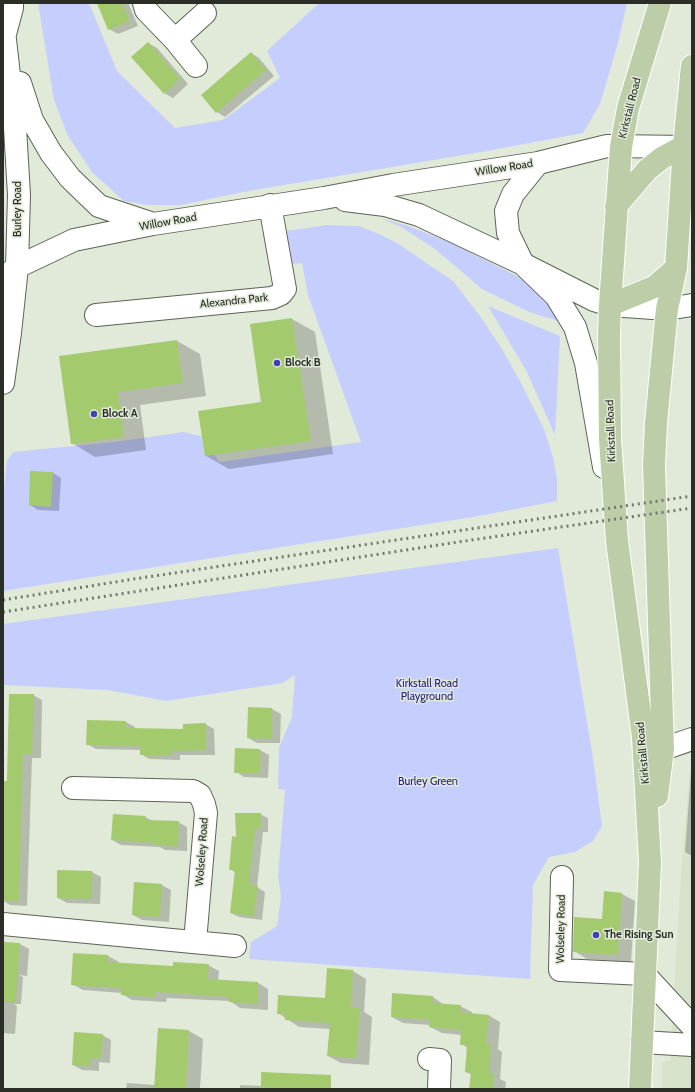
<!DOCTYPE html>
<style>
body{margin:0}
#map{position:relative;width:695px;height:1092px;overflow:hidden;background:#e1ead8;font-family:Cabin,sans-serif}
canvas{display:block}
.frame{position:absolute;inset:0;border:4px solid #2b2e27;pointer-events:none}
</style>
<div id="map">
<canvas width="695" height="1092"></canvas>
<div class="frame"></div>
</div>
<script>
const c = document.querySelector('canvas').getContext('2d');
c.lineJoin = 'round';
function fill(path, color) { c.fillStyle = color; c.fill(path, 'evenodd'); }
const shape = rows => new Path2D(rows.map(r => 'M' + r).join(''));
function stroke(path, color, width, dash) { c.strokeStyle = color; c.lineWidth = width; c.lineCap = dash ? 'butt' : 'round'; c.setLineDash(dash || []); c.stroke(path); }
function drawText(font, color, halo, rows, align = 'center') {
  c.font = font + ' Cabin,sans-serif'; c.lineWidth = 3; c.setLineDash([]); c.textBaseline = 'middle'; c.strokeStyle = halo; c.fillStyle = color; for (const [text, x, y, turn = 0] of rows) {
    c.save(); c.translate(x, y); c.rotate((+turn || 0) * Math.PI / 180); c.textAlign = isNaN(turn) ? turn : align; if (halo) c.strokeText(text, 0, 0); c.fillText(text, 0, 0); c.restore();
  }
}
const built = shape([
 [692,721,692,1089,662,1089,662,1062,670,1061,681,874,691,759]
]);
const green = shape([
 [38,3,89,3,117,71,175,128,223,120,280,78,267,51,319,3,627,3,618,43,600,104,583,133,487,151,243,192,181,205,148,205,124,201,92,172,68,136,54,100],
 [381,218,408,226,449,242,525,280,542,294,561,322,529,312,482,289,435,249,401,227],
 [326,225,359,226,379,234,397,243,453,281,480,316,502,349,520,381,544,429,553,457,557,479,557,501,479,516,3,591,3,502,7,461,13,452,114,442,184,432,204,437,219,462,361,442,308,295,302,263,291,264,286,231],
 [488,306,560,336,555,435,526,370],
 [558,548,593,758,602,826,593,841,575,852,549,857,533,885,530,979,249,959,251,942,277,926,281,896,278,876,285,790,278,789,279,748,292,717,295,675,283,683,166,701,108,690,3,685,3,624]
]);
const shadow = shape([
 [98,3,128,3,138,26,118,34,109,29],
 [148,43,157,48,188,84,173,98,164,93],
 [251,53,259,58,274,76,225,117,217,112],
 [292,319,315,332,333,454,229,469,206,456,263,403],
 [177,341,200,354,206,396,140,405,146,450,95,457,72,443,60,357],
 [53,473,61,478,59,511,38,510,30,505],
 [33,695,42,700,41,758,32,758,27,906,10,905,3,901,3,836,8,782],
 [249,708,272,709,281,714,280,743,257,743,248,738],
 [126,722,135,727,135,729,184,730,205,724,214,729,215,755,180,755,180,760,149,759,141,754,141,750,96,749,87,744],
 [260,750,269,755,268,778,244,777,236,772],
 [692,760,692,856,685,852],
 [260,814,268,818,268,832,263,832,257,887,265,892,262,920,239,917,231,913,236,873,230,869,237,838],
 [145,817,153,821,178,822,187,827,187,851,165,850,160,847,121,845,112,840],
 [58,871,92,872,101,877,100,904,67,903,58,898],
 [162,885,171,890,169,922,142,920,133,915],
 [622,894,635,901,631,962,587,959,574,951,603,920],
 [20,944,29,949,27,976,19,975,23,977,21,1004,14,1004,17,1006,15,1034,3,1033,3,967],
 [74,954,108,956,119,962,118,964,174,967,208,965,219,971,218,981,258,983,268,989,268,1010,240,1008,230,1001,167,998,166,1002,132,1000,122,994,122,993,83,990,72,984],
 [328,970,353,971,366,979,364,1012,372,1017,369,1065,341,1063,328,1056,330,1029,299,1027,278,1013,326,999],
 [393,994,433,997,444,1005,460,1006,472,1012,472,1014,488,1015,500,1022,498,1049,502,1052,500,1079,506,1082,505,1089,470,1089,472,1075,466,1072,468,1048,461,1044,462,1035,442,1033,430,1027,430,1025,403,1023,392,1017],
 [159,1029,189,1031,203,1039,200,1089,126,1089,127,1083,155,1085],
 [102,1035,111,1040,110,1063,99,1062,99,1071,82,1070,73,1065],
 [240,1085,262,1086,322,1089,240,1089]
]);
const building = shape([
 [97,3,122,3,130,21,108,30],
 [148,42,180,79,164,94,131,57],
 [251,52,266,70,216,113,201,95],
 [292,318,311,441,205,456,198,411,261,402,250,324],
 [177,340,183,383,118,392,124,437,71,444,59,356],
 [30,471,53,472,51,507,29,505],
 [9,694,34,694,32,754,23,754,19,901,3,901,3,781,7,781],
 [248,707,272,708,272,739,247,738],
 [87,720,126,721,126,728,183,729,183,724,206,723,206,750,172,751,172,755,140,755,140,746,86,745],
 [235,748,260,749,260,773,234,773],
 [235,813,261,813,261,828,255,829,249,885,258,886,254,916,230,913,235,870,229,870,232,836,236,837],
 [113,814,146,816,145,820,179,821,178,846,155,845,155,843,111,840],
 [57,870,92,871,92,899,57,898],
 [134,882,162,884,160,917,132,915],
 [604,891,622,893,618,955,573,952,574,917,602,919],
 [4,942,20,943,16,1002,3,1002,3,956],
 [73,953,108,955,108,962,173,966,173,962,209,964,208,979,258,982,258,1004,229,1002,229,997,156,992,156,997,121,995,121,988,71,985],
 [327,968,353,970,351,1008,360,1008,356,1058,327,1056,330,1023,285,1020,285,1014,277,1014,278,995,325,998],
 [392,993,433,996,433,1003,461,1005,460,1012,489,1015,486,1044,491,1044,489,1073,494,1074,493,1089,469,1089,471,1073,465,1072,467,1045,460,1045,461,1030,429,1027,430,1020,391,1017],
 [158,1028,189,1030,186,1089,154,1089],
 [74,1032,103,1034,101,1058,91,1058,90,1066,72,1065],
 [261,1072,331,1075,331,1089,261,1089]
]);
const minor = shape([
 [144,3,146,10,175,40,196,66],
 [3,22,15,128,19,195,17,267,10,333,3,383],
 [5,34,12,8,12,3],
 [175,40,205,13],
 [20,83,32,120,51,153,70,178,99,206,153,224],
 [538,163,513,194,506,211,508,233,523,264,556,296,575,327,586,363,604,467],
 [345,200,385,205,419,215,523,264,594,300,610,305,667,309,692,305],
 [3,278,17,267,74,240,153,224,324,198,393,185,538,163,607,146,691,147],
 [96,315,272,298,281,294,285,289,270,205],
 [646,755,692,739],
 [73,788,193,791,200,795,204,804,206,813,195,942],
 [562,877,560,970,644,974,692,1026],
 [3,924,235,946],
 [642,1042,692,1045],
 [429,1059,440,1060,439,1089]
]);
const major = shape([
 [616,206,648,169,662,158,684,146],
 [610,305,654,287,676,268],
 [657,796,663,749,654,465,656,423,667,309,676,268,684,146,692,66],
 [640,1089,650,862,643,737,617,541,610,439,609,336,610,305,621,147,628,108,660,3]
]);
const rail = shape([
 [3,600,134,579,692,496],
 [3,612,458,542,692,508]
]);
const markers = [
 [277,363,4,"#4141b6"],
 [94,414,4,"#4141b6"],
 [596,935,4,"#4141b6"]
];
const streetNames = [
 ["Kirkstall Road",630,108,-76],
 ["Willow Road",504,168,-9],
 ["Burley Road",18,209,-90],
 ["Willow Road",168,222,-10],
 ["Alexandra Park",234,301,-6],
 ["Kirkstall Road",611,431,-92],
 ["Kirkstall Road",643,753,-95],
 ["Wolseley Road",202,852,-86],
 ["Wolseley Road",561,929,-89]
];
const poiNames = [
 ["Block B",285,363],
 ["Block A",102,414],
 ["The Rising Sun",604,935]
];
const parkNames = [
 ["Kirkstall Road",427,684],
 ["Playground",427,697],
 ["Burley Green",428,782]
];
fill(built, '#d6e2c9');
fill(green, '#c5cefd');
fill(shadow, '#0003');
fill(building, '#a3ca6d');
stroke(minor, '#5c6354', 24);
stroke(major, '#fff', 24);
stroke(minor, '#fff', 22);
stroke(major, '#bccda8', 22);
stroke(rail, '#72776c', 3, [2, 4]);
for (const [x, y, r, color] of markers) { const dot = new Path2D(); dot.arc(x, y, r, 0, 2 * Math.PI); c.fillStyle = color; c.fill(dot); stroke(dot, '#e1ead8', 1.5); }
drawText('11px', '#2b2e27', '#e1ead8', streetNames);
drawText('bold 11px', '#2b2e27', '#e1ead8', poiNames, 'left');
drawText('11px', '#272084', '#e1ead8', parkNames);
</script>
